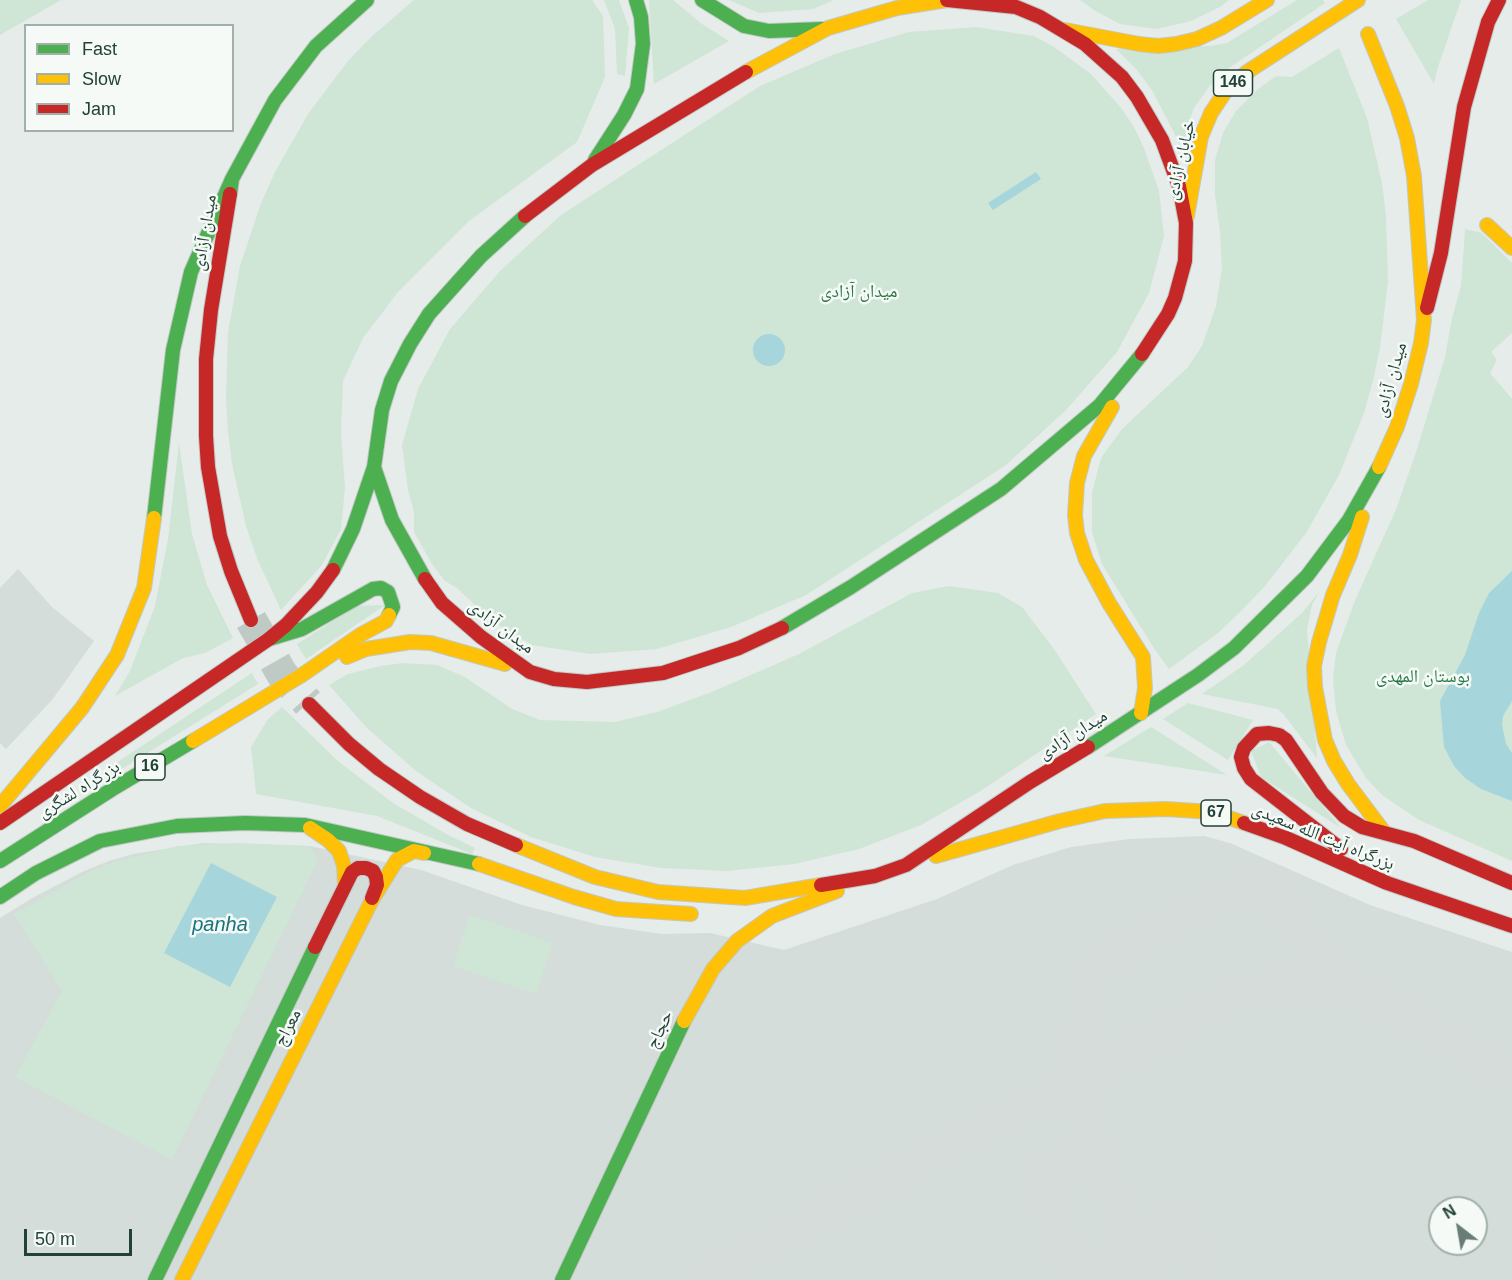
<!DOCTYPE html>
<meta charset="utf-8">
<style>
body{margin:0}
#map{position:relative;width:1512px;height:1280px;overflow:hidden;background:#e6ece9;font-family:Arial,sans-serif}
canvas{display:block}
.legend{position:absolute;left:24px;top:24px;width:210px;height:108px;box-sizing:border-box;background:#f5faf7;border:2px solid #a1b0aa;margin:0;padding:8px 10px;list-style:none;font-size:18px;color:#224137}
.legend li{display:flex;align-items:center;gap:12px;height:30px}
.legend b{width:30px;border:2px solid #a1b0aa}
.north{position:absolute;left:1428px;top:1196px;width:60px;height:60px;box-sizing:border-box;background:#f5faf7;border:2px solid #a1b0aa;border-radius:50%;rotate:329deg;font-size:16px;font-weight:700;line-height:24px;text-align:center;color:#224137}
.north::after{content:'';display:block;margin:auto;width:21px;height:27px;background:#677d75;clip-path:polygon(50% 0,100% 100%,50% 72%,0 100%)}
.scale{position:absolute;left:24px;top:1229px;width:108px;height:27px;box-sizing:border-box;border:3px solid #224137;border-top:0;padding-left:8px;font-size:18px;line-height:21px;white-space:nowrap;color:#224137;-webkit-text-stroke:4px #f5faf7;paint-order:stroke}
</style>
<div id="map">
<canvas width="1512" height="1280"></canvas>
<ul class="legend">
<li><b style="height:8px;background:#4caf50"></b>Fast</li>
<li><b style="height:8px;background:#ffc107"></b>Slow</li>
<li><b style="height:8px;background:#c62828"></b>Jam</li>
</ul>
<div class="north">N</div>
<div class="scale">50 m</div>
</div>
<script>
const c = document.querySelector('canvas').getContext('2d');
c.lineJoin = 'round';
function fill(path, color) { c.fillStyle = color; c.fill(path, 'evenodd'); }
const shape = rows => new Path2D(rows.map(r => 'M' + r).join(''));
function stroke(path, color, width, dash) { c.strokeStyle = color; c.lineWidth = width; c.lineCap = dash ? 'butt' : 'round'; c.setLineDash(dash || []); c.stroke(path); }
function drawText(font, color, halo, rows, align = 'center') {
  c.font = font + ' Arial,"Noto Naskh Arabic",sans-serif'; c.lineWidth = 5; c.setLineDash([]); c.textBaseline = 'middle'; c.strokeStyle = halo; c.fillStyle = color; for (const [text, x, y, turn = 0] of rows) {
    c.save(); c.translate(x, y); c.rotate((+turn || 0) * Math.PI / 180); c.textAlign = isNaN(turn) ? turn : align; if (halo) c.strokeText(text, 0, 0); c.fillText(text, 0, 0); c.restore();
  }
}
const built = shape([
 [18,569,52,607,94,641,52,700,6,749,0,743,0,588],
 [1204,836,1230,843,1370,905,1512,952,1512,1280,0,1280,0,918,34,897,82,872,109,861,133,854,203,843,310,846,421,870,522,905,600,925,662,934,710,933,784,950,937,899,1013,865,1071,847,1129,839],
 [1440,1208,1476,1208,1476,1244,1440,1244]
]);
const green = shape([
 [0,0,61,0,0,35],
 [414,0,592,0,603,16,605,77,577,142,469,221,398,292,363,338,343,381,341,434,345,488,341,529,322,565,281,610,258,561,246,526,232,464,228,431,226,398,228,332,240,266,261,203,275,172,308,114,348,61,371,37],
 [604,0,619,0,629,28,625,76,617,74,615,29],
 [649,0,673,0,702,24,729,41,654,84],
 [729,0,834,0,813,9,759,13],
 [1080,0,1229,0,1220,7,1191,21,1157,29,1120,24,1094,10],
 [1297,0,1323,0,1325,3,1226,70,1209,87,1194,108,1186,129,1186,156,1153,92,1137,70,1116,49,1211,46,1227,43],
 [1428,0,1461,0,1437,70,1434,84,1396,19],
 [976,27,1034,36,1054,47,1091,74,1121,108,1134,127,1144,148,1159,191,1164,236,1149,293,1117,352,1066,410,1006,465,806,595,731,627,657,649,590,654,532,645,493,622,457,588,445,581,432,564,414,532,414,512,408,490,402,445,418,389,450,329,500,271,561,215,760,86,835,54,909,32],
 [1339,48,1367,118,1382,183,1386,216,1388,282,1380,348,1373,381,1364,413,1339,475,1306,533,1265,586,1242,610,1218,633,1169,669,1155,650,1102,564,1092,532,1092,493,1101,458,1122,429,1188,367,1202,346,1216,306,1222,268,1220,232,1215,195,1215,160,1223,133,1236,111,1257,90,1273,78,1277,76,1292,77],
 [1465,229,1482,233,1512,263,1512,333,1491,352,1497,360,1490,373,1512,399,1512,861,1419,820,1382,795,1366,778,1346,745,1336,711,1333,678,1336,653,1354,603,1397,507,1417,449,1445,357,1452,318,1461,286],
 [179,443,192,534,207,585,233,638,205,653,183,658,115,696,130,671,155,606,168,539],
 [949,586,998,593,1022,607,1054,649,1096,714,979,792,921,825,859,849,794,864,727,871,661,868,595,857,531,837,471,808,416,771,366,727,329,685,348,674,381,666,403,663,437,665,465,677,512,709,540,720,615,722,657,712,712,692,799,654,912,593],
 [1319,592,1312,605,1307,630,1317,758,1284,715,1278,709,1202,694,1244,665,1302,613],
 [385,605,306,659,297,644,357,606],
 [252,673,258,684,112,775,107,769],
 [1188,703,1253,720,1228,760,1163,719],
 [282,707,339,762,393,803,448,835,475,848,472,854,377,816,256,794,251,747,268,719],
 [1151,727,1227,775,1104,756],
 [1269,742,1341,828,1261,777,1251,751],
 [239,843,310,846,318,860,172,1160,15,1077,62,991,14,914,91,871,117,861,178,846],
 [470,915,553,943,536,994,453,966]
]);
const water = shape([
 [1036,172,1041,179,993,210,988,203],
 '753 350a16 16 0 1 1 32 0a16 16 0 1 1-32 0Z',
 [1512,571,1512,701,1503,716,1502,725,1506,744,1512,753,1512,801,1481,789,1465,778,1454,766,1444,747,1440,701,1465,655,1479,613,1489,593],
 [211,863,277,897,230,987,164,953]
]);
const taxiway = shape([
 [1102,1167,1074,1156,1035,1170,1076,1276,1113,1258,1139,1261,1139,1237,1179,1216,1205,1280],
 [698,1280,1231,997,1270,986,1304,985,1363,997,1373,997,1512,1077],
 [1147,1280,1102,1167,1073,1079,1092,975,1100,961,1249,883,1273,888,1318,956,1362,995]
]);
const highwayTunnel = shape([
 [251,620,282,674,308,703]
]);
const fast = shape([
 [702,0,744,26,769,31,822,29],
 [595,160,624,115,637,89,643,44,641,17,636,0],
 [230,194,232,179,275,100,316,46,367,0],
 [154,518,173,350,191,272,232,179],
 [333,570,353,529,374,467],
 [425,579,392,520,374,467,382,410,391,381,410,344,429,314,481,256,525,216],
 [782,628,851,587,1001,489,1100,405,1142,354],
 [269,639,302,629,373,589,381,588,388,592,393,607,389,615],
 [1088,747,1198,675,1234,648,1307,576,1349,520,1379,467],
 [0,861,111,790,193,741],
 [0,897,36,873,100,841,177,826,245,823,305,825,479,864],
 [155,1280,315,947],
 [562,1280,684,1021]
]);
const slow = shape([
 [1065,30,1139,44,1158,46,1176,44,1197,39,1221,28,1267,0],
 [1368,34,1397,106,1407,138,1414,176,1424,320,1421,343,1411,384,1397,427,1379,467],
 [746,72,828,28,897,8,947,0],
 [1187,216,1201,137,1211,113,1225,92,1247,72,1358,0],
 [1487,225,1512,248],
 [1112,407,1084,456,1077,483,1075,515,1077,533,1086,560,1109,603,1143,657,1145,688,1141,713],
 [1362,517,1350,555,1333,595,1319,642,1314,666,1315,687,1325,740,1334,761,1348,784,1384,832],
 [347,657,366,649,410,642,431,643,505,664],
 [193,741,302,675,360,635,386,621,389,615],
 [0,806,82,708,117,655,144,588,154,518],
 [310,828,328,840,339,851,344,866,345,886],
 [516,845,595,877,658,892,745,898,821,885],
 [936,856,1060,821,1105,811,1166,809,1212,812,1244,823],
 [479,864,574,897,616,909,691,914],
 [684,1021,713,969,737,941,772,916,837,891],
 [182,1280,372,900,397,860,414,851,424,853]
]);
const jam = shape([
 [947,0,1016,7,1040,17,1085,44,1122,77,1137,97,1162,140,1179,186,1186,223,1185,261,1175,298,1168,314,1142,354],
 [230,194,211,310,206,359,206,436,208,467,220,536,231,571,251,620],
 [525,216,592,165,746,72],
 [1427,308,1441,253,1464,107,1488,22,1499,0],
 [425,579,442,603,481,637,530,672,554,679,587,682,663,673,739,648,782,628],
 [309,704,349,744,379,769,420,797,467,824,516,845],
 [0,823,269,639,286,625,317,592,333,570],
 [1244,823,1286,838,1387,883,1512,926],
 [1341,849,1251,779,1244,768,1241,757,1244,748,1257,734,1269,733,1279,735,1286,740,1322,793,1344,816,1362,827,1414,841,1512,883],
 [821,885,875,876,906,865,1030,782,1088,747],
 [315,947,352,872,358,868,366,868,373,871,376,877,377,885,372,898]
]);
const shields = [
 [1233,83,39],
 [150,767,30],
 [1216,813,30]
];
const shieldNames = [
 ["146",1233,83],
 ["16",150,767],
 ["67",1216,813]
];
const streetNames = [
 ["خیابان آزادی",1181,160,-77],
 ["میدان آزادی",205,233,-81],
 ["میدان آزادی",1391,380,-74],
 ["میدان آزادی",501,627,37],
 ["میدان آزادی",1073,735,-32],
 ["بزرگراه لشگری",79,790,-32],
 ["بزرگراه آیت الله سعیدی",1323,837,22],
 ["معراج",288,1028,-63],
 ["حجاج",660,1030,-65]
];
const parkNames = [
 ["میدان آزادی",859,292],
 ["بوستان المهدی",1423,677]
];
const waterNames = [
 ["panha",220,925]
];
fill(built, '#d4ddd9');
fill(green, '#cfe5d5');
fill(water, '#a6d6db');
stroke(taxiway, '#d6dcda', 39);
stroke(highwayTunnel, '#bfcac5', 32, [32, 16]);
stroke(fast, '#c1c9c6', 16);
stroke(slow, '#c1c9c6', 16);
stroke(jam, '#c1c9c6', 16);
stroke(fast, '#4caf50', 14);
stroke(slow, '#ffc107', 14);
stroke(jam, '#c62828', 14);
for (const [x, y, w] of shields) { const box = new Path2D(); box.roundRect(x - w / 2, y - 13, w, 26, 4.5); c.fillStyle = '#f5faf7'; c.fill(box); stroke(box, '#224137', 1.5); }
drawText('bold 16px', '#224137', null, shieldNames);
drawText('18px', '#224137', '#f5faf7', streetNames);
drawText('18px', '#2a7945', '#f5faf7', parkNames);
drawText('italic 20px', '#197380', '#f5faf7', waterNames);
</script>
